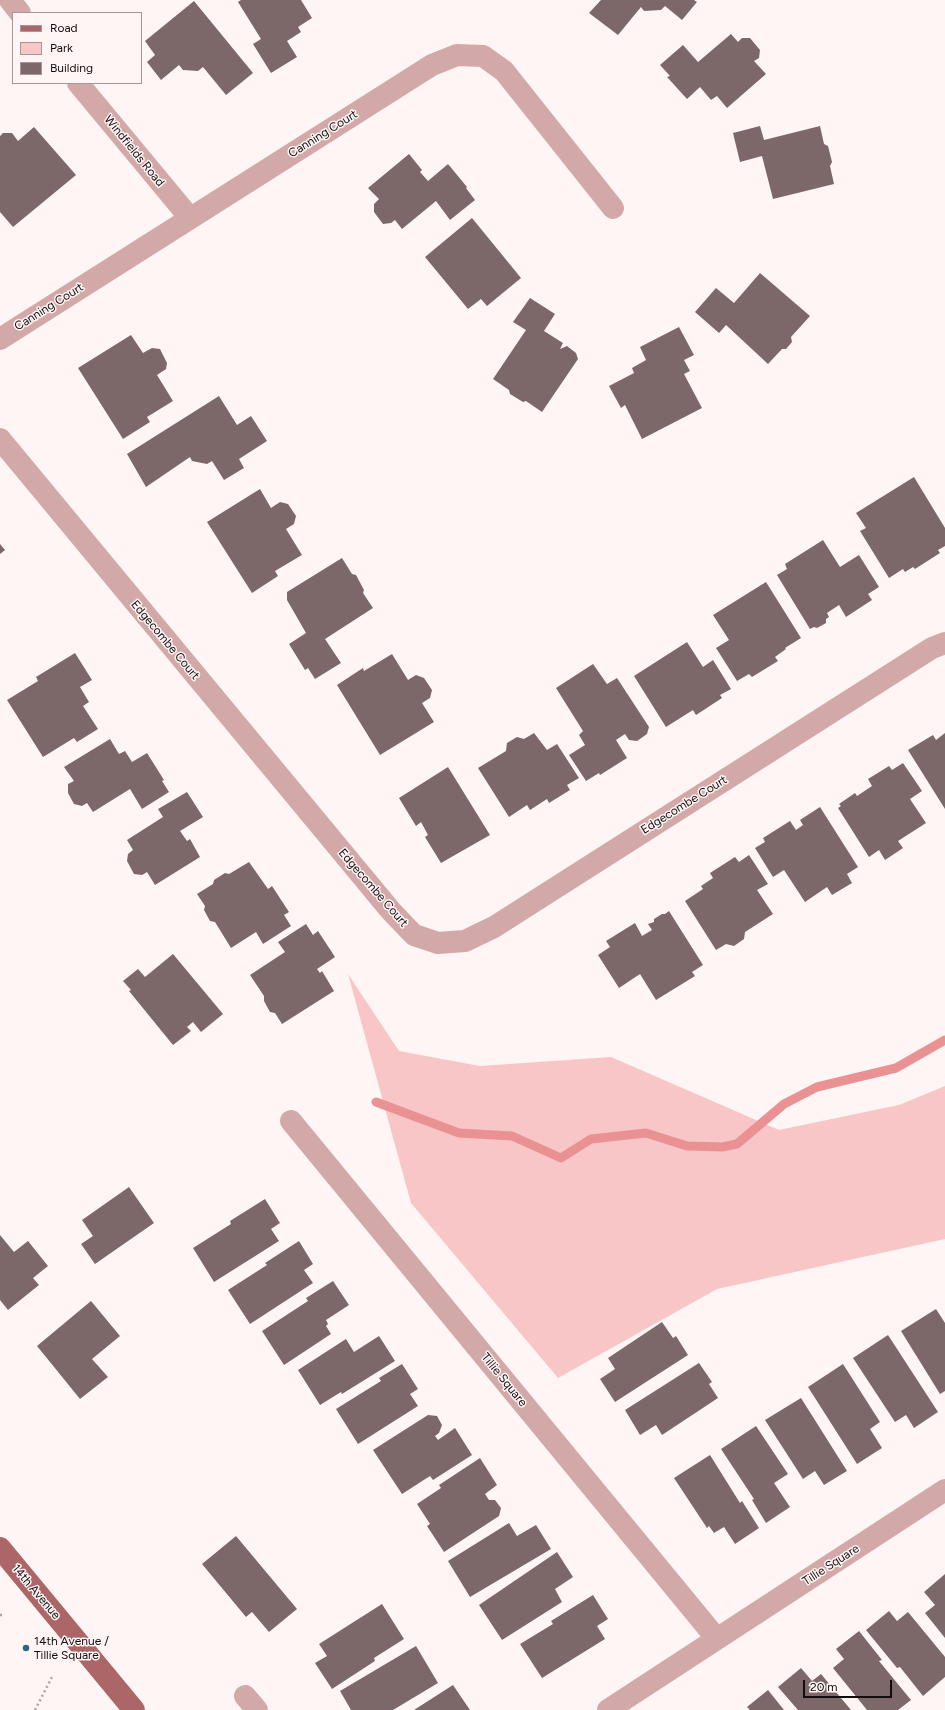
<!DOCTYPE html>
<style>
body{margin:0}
#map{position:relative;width:945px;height:1710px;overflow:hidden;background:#fff5f5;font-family:Figtree,sans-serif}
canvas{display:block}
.legend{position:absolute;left:12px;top:12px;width:130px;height:72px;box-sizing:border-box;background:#fff5f5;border:1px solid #a19898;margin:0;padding:5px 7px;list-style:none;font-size:12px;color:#130c0c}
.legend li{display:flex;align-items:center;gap:8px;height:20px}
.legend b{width:20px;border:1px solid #a19898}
.scale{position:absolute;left:803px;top:1680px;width:89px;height:18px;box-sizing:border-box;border:2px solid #130c0c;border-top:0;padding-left:5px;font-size:12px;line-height:14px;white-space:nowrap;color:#130c0c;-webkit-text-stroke:3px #fff5f5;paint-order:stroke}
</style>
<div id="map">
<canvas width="945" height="1710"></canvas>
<ul class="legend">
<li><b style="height:5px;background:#ac6667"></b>Road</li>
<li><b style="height:11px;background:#f8c6c6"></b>Park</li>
<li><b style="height:11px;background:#7c6868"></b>Building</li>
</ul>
<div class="scale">20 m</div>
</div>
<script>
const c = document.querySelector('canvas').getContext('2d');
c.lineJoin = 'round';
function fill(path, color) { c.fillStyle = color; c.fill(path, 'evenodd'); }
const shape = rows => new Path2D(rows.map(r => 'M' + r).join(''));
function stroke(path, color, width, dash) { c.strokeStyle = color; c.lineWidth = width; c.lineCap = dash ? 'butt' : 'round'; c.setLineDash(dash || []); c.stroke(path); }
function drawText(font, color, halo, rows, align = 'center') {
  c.font = font + ' Figtree,sans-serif'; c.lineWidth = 3; c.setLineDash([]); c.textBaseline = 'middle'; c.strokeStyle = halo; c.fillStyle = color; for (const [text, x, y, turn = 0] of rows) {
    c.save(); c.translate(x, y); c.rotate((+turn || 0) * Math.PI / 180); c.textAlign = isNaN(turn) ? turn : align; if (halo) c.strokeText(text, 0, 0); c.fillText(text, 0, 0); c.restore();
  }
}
const green = shape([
 [348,974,399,1051,480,1066,611,1057,779,1130,899,1105,945,1086,945,1239,717,1289,558,1378,411,1203]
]);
const stream = shape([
 [376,1102,459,1133,512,1136,561,1158,591,1139,646,1133,687,1146,722,1147,737,1144,784,1104,817,1087,896,1068,945,1040]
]);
const building = shape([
 [241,0,301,0,312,18,298,27,301,32,287,41,297,57,271,73,253,44,261,39,238,2],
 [601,0,694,0,697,2,682,20,665,6,661,10,644,11,641,7,618,35,589,13],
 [194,1,253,73,226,95,203,67,198,71,183,70,179,65,161,80,147,62,155,55,145,41],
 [731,34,738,42,742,38,750,38,760,50,759,58,754,61,766,74,727,108,717,96,711,100,700,87,687,99,667,77,670,76,660,65,683,45,698,62],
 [760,126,764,140,820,126,824,144,828,146,832,162,830,166,834,184,773,199,762,156,740,162,733,133],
 [34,127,76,175,13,227,0,212,0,136,3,133,12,133,18,141],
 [409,154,422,170,420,172,428,181,448,164,467,187,466,188,475,200,450,220,436,201,402,229,395,220,391,223,383,224,374,212,374,204,379,199,368,188],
 [472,218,521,278,487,306,481,299,468,309,425,257],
 [760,273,810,316,791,337,792,342,786,349,782,349,768,364,726,325,719,333,695,312,716,288,734,303],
 [530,298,555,314,544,331,563,343,560,349,567,346,576,353,578,359,542,412,526,401,523,402,510,394,509,390,493,379,526,330,513,322],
 [679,327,694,355,684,360,690,371,684,374,702,408,642,439,625,405,621,408,609,386,634,373,632,368,646,360,640,347],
 [131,335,143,353,152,348,160,349,167,363,166,369,157,375,173,401,147,417,150,422,123,439,78,368],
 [219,396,237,425,251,416,267,441,239,459,244,468,224,480,212,461,207,464,192,461,190,457,146,487,127,454],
 [914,477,945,528,945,546,938,550,940,553,915,569,913,567,905,572,903,569,889,578,860,531,866,528,856,513],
 [260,489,271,508,280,502,288,504,296,516,294,524,286,529,302,555,275,571,278,576,252,593,207,522],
 [823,540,840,567,859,555,879,587,868,594,872,600,846,617,839,605,827,613,829,617,826,619,826,623,817,628,814,627,810,629,777,575,787,569,785,564],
 [0,544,5,550,0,554],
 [342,558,352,574,356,575,364,590,363,593,373,608,325,639,341,663,315,679,308,668,305,670,289,644,306,633,287,600,287,592],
 [766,582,801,638,785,648,786,649,775,657,778,661,752,677,749,674,737,681,716,648,729,640,713,615],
 [687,642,703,667,713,660,731,689,720,695,722,698,696,715,693,710,666,727,634,676],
 [75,653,92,680,80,687,89,702,83,706,98,729,77,742,74,738,43,757,7,700,38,681,36,677],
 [392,654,408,680,416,675,424,678,432,690,430,698,422,703,434,722,380,755,337,685,363,668,364,671],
 [593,664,607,684,617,678,649,727,647,734,637,741,629,740,625,734,616,740,627,758,600,775,599,773,586,781,569,755,585,745,579,735,583,731,556,688],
 [534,733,547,750,557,744,579,778,567,785,570,790,549,803,547,799,530,810,527,805,509,817,478,768,506,751,507,743,517,737,524,739],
 [945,733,945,809,908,750,933,735,936,740],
 [110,739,119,754,125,751,132,762,147,753,164,780,162,781,169,792,142,809,130,789,93,812,87,803,82,806,74,804,68,793,68,784,74,781,64,767],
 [903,763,922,791,910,799,926,823,898,841,903,848,885,860,879,850,869,857,838,808,841,806,839,804,855,793,857,796,872,786,868,779,889,766,892,770],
 [448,767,490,835,441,863,425,837,428,835,421,822,416,826,399,798],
 [187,792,203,817,180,831,187,841,190,839,200,857,155,885,147,872,142,875,134,874,127,861,128,854,133,850,127,840,163,817,158,809],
 [820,807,858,867,847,874,852,883,832,895,827,887,805,902,784,870,773,877,755,848,765,842,763,838,790,821,796,830,803,825,800,820],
 [749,855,768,884,757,890,773,914,745,932,744,939,734,946,726,944,716,950,685,901,703,889,701,886,713,878,710,873,735,857,739,862],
 [249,862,268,889,272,886,289,912,284,915,291,926,263,944,256,932,231,948,215,922,210,921,204,910,205,906,197,894,213,884,214,880,225,873,229,874],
 [669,911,703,965,692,972,695,976,656,1000,640,974,619,988,598,955,610,947,606,941,635,923,642,936,652,930,648,924,654,922,654,919,662,914,665,914],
 [306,924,313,935,318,931,335,957,317,969,320,973,322,971,334,991,282,1024,275,1013,270,1012,264,1001,264,996,250,975,285,952,278,942],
 [173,954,223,1014,201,1032,193,1022,187,1027,191,1031,173,1045,129,991,131,990,123,981,138,969,145,977],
 [129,1187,154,1223,95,1264,81,1244,93,1236,82,1220],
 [265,1199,280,1223,271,1229,279,1241,214,1282,193,1248,231,1224,230,1221],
 [0,1235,14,1252,28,1241,48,1266,33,1278,39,1285,8,1310,0,1300],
 [299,1241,313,1264,304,1270,313,1283,250,1324,228,1290,267,1265,265,1263],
 [333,1281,349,1305,326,1320,328,1324,326,1326,331,1334,284,1365,262,1331,308,1301,306,1298],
 [91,1301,120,1336,92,1359,108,1377,80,1399,37,1346],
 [936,1309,945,1323,945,1391,940,1394,901,1331],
 [662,1322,673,1338,676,1336,688,1355,615,1402,600,1379,615,1369,608,1358],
 [888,1335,938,1412,914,1428,906,1415,895,1422,853,1358],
 [379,1336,395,1361,342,1394,341,1392,320,1405,298,1370,346,1339,354,1352],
 [699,1363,712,1382,709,1384,718,1398,662,1435,656,1425,640,1435,625,1410],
 [402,1364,418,1389,410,1394,418,1406,358,1444,336,1409,381,1381,379,1378],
 [843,1364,880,1422,870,1429,882,1448,857,1464,808,1387],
 [801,1398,847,1471,824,1485,815,1471,803,1479,765,1420],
 [428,1415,437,1416,442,1425,439,1433,435,1436,438,1440,455,1428,472,1455,433,1480,430,1476,402,1494,373,1450],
 [756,1426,788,1474,774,1483,790,1507,766,1523,752,1500,754,1499,721,1449],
 [710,1455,740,1503,742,1501,759,1528,735,1544,724,1527,714,1533,709,1526,707,1528,674,1478],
 [480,1458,497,1485,485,1494,489,1500,495,1500,501,1508,499,1516,444,1552,427,1526,430,1524,417,1504,441,1488,439,1485],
 [509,1523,517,1536,536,1525,551,1549,470,1597,448,1561],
 [236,1536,297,1609,269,1632,252,1612,246,1617,202,1564],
 [557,1552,573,1577,555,1589,562,1602,502,1640,479,1605],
 [945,1574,945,1638,925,1613,935,1605,924,1592],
 [593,1595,608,1619,597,1626,605,1639,542,1678,520,1644,553,1624,551,1621],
 [382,1604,404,1639,374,1658,375,1661,332,1689,315,1663,327,1656,319,1644],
 [889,1611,897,1621,908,1612,945,1657,945,1677,923,1696,900,1667,897,1668,866,1630],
 [859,1631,882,1660,879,1661,911,1700,898,1710,867,1710,833,1668,844,1659,836,1649],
 [416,1646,438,1683,393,1710,351,1710,340,1691],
 [801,1668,812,1681,821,1674,851,1710,798,1710,778,1687],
 [453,1685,470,1710,414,1710],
 [768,1690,784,1710,750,1710,747,1707]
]);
const path = shape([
 [0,1615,3,1615],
 [35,1710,53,1675]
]);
const minor = shape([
 [10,0,20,13],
 [78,83,190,218],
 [0,339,432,65,457,55,483,56,504,71,613,208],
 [0,439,391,911,414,935,438,943,465,941,494,927,932,648,945,643],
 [291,1121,717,1639],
 [245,1696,257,1710],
 [608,1710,945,1490]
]);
const major = shape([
 [0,1548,134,1710]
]);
const markers = [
 [26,1648,4,"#2f6881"]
];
const streetNames = [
 ["Canning Court",323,134,-32],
 ["Windfields Road",134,151,51],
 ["Canning Court",49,307,-32],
 ["Edgecombe Court",165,640,50],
 ["Edgecombe Court",684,805,-32],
 ["Edgecombe Court",373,888,49],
 ["Tillie Square",504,1380,51],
 ["Tillie Square",831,1565,-33],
 ["14th Avenue",36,1592,50]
];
const poiNames = [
 ["14th Avenue /",34,1641],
 ["Tillie Square",34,1655]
];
fill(green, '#f8c6c6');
stroke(stream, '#ea9293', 9);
fill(building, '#7c6868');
stroke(path, '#ada4a4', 2.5, [2, 3]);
stroke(minor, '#d2a9a8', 22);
stroke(major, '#ac6667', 22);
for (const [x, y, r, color] of markers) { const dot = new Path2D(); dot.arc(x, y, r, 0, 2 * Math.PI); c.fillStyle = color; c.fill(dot); stroke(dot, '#fff5f5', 1.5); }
drawText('12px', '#130c0c', '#fff5f5', streetNames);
drawText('12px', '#130c0c', '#fff5f5', poiNames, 'left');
</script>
